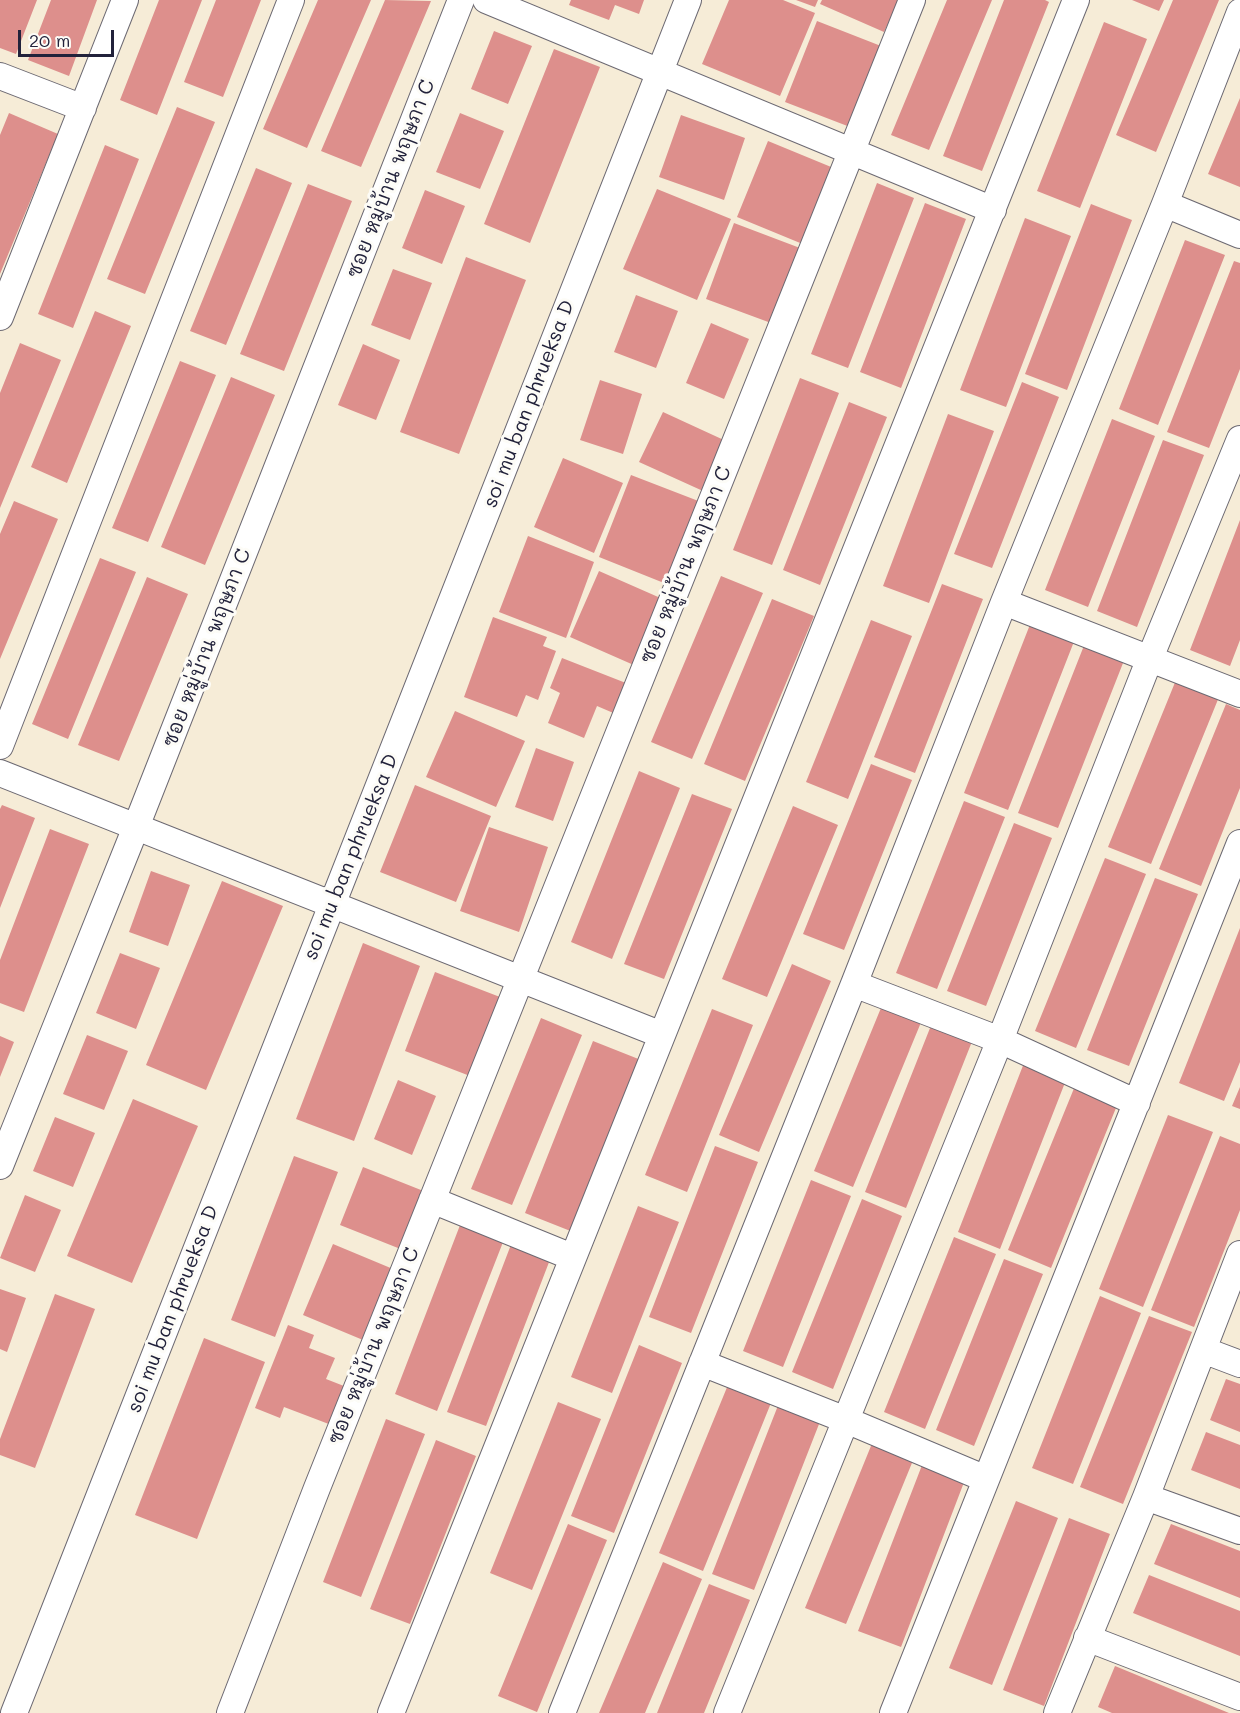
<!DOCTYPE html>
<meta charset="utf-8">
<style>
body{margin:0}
#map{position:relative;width:1240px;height:1713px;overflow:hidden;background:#f6ecd7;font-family:Mali,sans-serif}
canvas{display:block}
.scale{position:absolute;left:18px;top:30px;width:96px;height:27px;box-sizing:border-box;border:3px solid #22223b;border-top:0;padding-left:8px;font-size:18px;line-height:21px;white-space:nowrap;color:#22223b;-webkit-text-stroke:4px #fdfcf7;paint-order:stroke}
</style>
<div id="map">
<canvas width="1240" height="1713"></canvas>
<div class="scale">20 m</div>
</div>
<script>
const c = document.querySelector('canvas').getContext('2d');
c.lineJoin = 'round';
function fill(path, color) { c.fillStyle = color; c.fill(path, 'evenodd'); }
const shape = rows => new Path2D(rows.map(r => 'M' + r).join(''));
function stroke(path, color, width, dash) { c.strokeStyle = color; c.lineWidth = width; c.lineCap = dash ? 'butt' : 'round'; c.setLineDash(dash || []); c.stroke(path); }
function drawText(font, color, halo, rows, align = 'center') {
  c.font = font + ' Mali,"Playpen Sans Thai",sans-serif'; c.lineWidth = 6; c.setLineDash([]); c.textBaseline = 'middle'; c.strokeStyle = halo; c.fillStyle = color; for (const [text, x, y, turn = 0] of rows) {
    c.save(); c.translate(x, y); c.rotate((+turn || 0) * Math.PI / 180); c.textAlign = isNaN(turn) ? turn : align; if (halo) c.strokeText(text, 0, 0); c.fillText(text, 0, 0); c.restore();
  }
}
const building = shape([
 [0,0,37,0,16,54,0,48],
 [51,0,97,0,69,76,28,60],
 [159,0,202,0,157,115,120,100],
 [216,0,261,0,223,97,184,82],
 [318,0,371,0,307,148,263,129],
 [385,0,431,1,361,167,321,151],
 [571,0,644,0,639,14,615,5,609,20,569,5],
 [729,0,783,0,815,13,780,96,702,64],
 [796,0,818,0,815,7],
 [822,0,899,0,884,32,820,4],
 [947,0,992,0,929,150,891,135],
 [1004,0,1045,0,1049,2,982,171,943,156],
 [1132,0,1164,0,1159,11],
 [1173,0,1219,0,1156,152,1116,135],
 [817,21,881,46,850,127,785,102],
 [1104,22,1147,39,1080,208,1037,191],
 [494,31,532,46,508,104,471,89],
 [554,49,600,67,530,243,484,224],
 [1240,98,1240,187,1208,174],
 [177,107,215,122,145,294,107,279],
 [9,113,58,134,0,274,0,135],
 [460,113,504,131,480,189,436,172],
 [681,115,745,138,724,200,659,177],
 [768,141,836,169,805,245,737,217],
 [105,145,139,159,73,328,38,314],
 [256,168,292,183,226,345,190,331],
 [877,183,914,198,848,368,811,354],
 [308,184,352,201,284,371,240,354],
 [657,189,731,219,697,300,623,269],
 [425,190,465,206,442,264,402,248],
 [925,203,966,219,901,388,860,372],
 [1091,204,1132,220,1067,390,1025,374],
 [1025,218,1071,236,1006,407,960,390],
 [734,223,800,248,771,323,706,299],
 [1185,240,1225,255,1158,425,1119,409],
 [466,257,526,280,459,454,400,432],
 [1234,261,1240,263,1240,369,1209,448,1167,432],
 [393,269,432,283,410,340,371,325],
 [636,295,678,311,656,368,614,352],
 [95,311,131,326,67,483,31,467],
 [711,323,749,339,724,399,686,383],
 [20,343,61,360,0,508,0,393],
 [363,344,400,360,376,420,338,405],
 [180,361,216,375,148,542,112,528],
 [231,377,275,395,205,565,161,547],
 [800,378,839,393,772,565,733,550],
 [600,380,642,394,623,454,580,440],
 [1022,382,1059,397,992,568,954,554],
 [849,402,887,417,820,585,783,570],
 [663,412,726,441,703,491,639,462],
 [948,414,994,431,929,603,883,586],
 [1112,419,1155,436,1088,607,1045,590],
 [1163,440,1204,455,1137,627,1097,611],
 [563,458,623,483,594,553,534,527],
 [631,475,701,502,669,585,599,557],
 [14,501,58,519,0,659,0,534],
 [1240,520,1240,640,1230,666,1190,650],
 [528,536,594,562,566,638,499,612],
 [100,558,136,572,68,739,32,724],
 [599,571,665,600,636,666,570,637],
 [721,576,763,593,692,759,651,742],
 [147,577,188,594,119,761,78,745],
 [942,584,983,599,915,773,874,757],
 [772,599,814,616,745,781,704,764],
 [493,617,547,637,543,646,556,651,538,700,526,695,517,717,464,697],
 [871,620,912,636,848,799,806,782],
 [1031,622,1075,639,1008,810,964,793],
 [1085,643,1125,658,1058,828,1018,813],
 [562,658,631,685,618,715,597,706,584,738,548,723,560,693,550,688],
 [1176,680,1219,697,1151,864,1108,847],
 [1226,704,1240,710,1240,788,1201,886,1159,869],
 [455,711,525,741,496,807,426,777],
 [536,748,574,762,553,821,515,807],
 [871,764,912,780,844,950,803,934],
 [639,771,680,788,612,959,571,942],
 [415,785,491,816,456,902,380,872],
 [692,794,732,809,664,979,624,964],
 [964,801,1005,817,937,989,896,973],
 [2,805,35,818,0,908,0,809],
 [793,806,838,825,767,997,722,979],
 [1014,823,1052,838,986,1006,947,991],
 [489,827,548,847,519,932,460,911],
 [50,829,89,844,24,1012,0,1003,0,960],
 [1105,858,1146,874,1076,1048,1035,1031],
 [151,871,190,885,168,946,129,932],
 [1155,878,1198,894,1129,1066,1087,1050],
 [222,881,283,906,206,1090,146,1065],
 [1240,928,1240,1062,1224,1101,1179,1083],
 [363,943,420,966,354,1141,296,1119],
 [120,953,160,968,136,1029,96,1013],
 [792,964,831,981,759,1152,719,1135],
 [435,972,500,997,470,1076,405,1051],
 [883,1003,922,1020,853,1187,814,1171],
 [712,1009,753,1025,687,1192,645,1175],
 [541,1018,582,1035,512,1205,471,1189],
 [932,1023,973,1039,906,1208,865,1192],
 [87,1035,128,1051,104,1110,63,1094],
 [0,1036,14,1042,0,1077],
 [593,1041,641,1060,573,1232,525,1213],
 [1024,1063,1066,1080,1000,1249,958,1232],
 [398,1080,436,1096,412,1155,374,1139],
 [1077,1081,1120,1098,1051,1268,1008,1250],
 [1240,1087,1240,1109,1232,1106],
 [133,1099,198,1126,132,1283,67,1256],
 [1168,1115,1213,1132,1143,1307,1099,1289],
 [55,1117,95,1133,73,1187,33,1171],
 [1220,1136,1240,1144,1240,1210,1194,1327,1151,1310],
 [715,1146,758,1162,691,1333,649,1317],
 [294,1156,338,1172,275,1337,231,1320],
 [363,1167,426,1192,403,1250,340,1225],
 [811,1180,851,1196,783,1367,743,1351],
 [25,1195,61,1210,35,1272,0,1258],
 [862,1199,902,1216,833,1389,792,1372],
 [638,1206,679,1222,612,1393,571,1377],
 [462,1220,505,1237,437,1411,395,1394],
 [954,1237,996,1254,925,1429,884,1412],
 [512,1242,551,1257,486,1426,447,1412],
 [333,1244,393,1269,363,1340,303,1315],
 [1004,1259,1043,1274,974,1446,936,1430],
 [0,1289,26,1298,7,1352,0,1349],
 [55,1294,95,1309,35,1468,0,1455,0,1439],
 [1100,1296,1141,1313,1073,1484,1032,1468],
 [1149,1316,1192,1332,1123,1504,1080,1487],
 [288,1325,314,1335,309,1348,335,1358,326,1379,349,1388,334,1426,284,1407,280,1418,255,1408],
 [204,1338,265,1362,197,1539,135,1515],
 [639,1345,682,1363,614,1533,571,1516],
 [1226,1379,1240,1384,1240,1432,1210,1420],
 [730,1380,773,1398,703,1571,659,1553],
 [558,1402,601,1419,532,1590,490,1573],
 [779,1403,821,1419,754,1590,712,1574],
 [386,1419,425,1434,361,1597,323,1582],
 [1206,1432,1240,1445,1240,1489,1191,1470],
 [436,1440,476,1456,410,1624,370,1609],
 [873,1441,914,1458,846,1624,805,1608],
 [924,1460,966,1477,901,1647,858,1631],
 [1016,1501,1058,1518,992,1685,949,1668],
 [1069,1518,1110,1534,1044,1706,1003,1690],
 [568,1524,607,1540,537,1712,498,1696],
 [1171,1524,1240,1551,1240,1598,1154,1564],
 [663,1562,702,1579,645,1713,599,1713],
 [1149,1575,1240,1611,1240,1656,1133,1613],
 [709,1584,750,1600,704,1713,657,1713],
 [1115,1666,1229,1713,1112,1713,1098,1707]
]);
const minor = shape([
 [486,0,993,210],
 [0,76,83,108],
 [1165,204,1240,235],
 [0,317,125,0],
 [1004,602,1240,694],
 [0,746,291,0],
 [0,773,662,1035],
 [854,984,1000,1040,1137,1103],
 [0,1166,136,827,461,0],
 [432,1200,572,1257],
 [1203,1350,1240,1364],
 [702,1363,846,1420,986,1479],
 [1146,1497,1240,1531],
 [1087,1638,1240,1697],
 [14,1713,688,0],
 [230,1713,317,1488,912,0],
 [391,1713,1076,0],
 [562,1713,854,984,1004,602,1165,204,1240,12],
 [727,1713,1000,1040,1150,658,1240,439],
 [893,1713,1240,843],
 [1057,1713,1146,1497,1240,1254]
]);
const streetNames = [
 ["ซอย หมู่บ้าน พฤษภา C",391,179,-69],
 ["soi mu ban phrueksa D",529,404,-69],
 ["ซอย หมู่บ้าน พฤษภา C",686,565,-68],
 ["ซอย หมู่บ้าน พฤษภา C",207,648,-69],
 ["soi mu ban phrueksa D",351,857,-68],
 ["soi mu ban phrueksa D",173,1309,-69],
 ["ซอย หมู่บ้าน พฤษภา C",374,1346,-68]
];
fill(building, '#dd8f8c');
stroke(minor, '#6c6972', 28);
stroke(minor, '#fff', 26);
drawText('20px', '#22223b', '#fdfcf7', streetNames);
</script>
